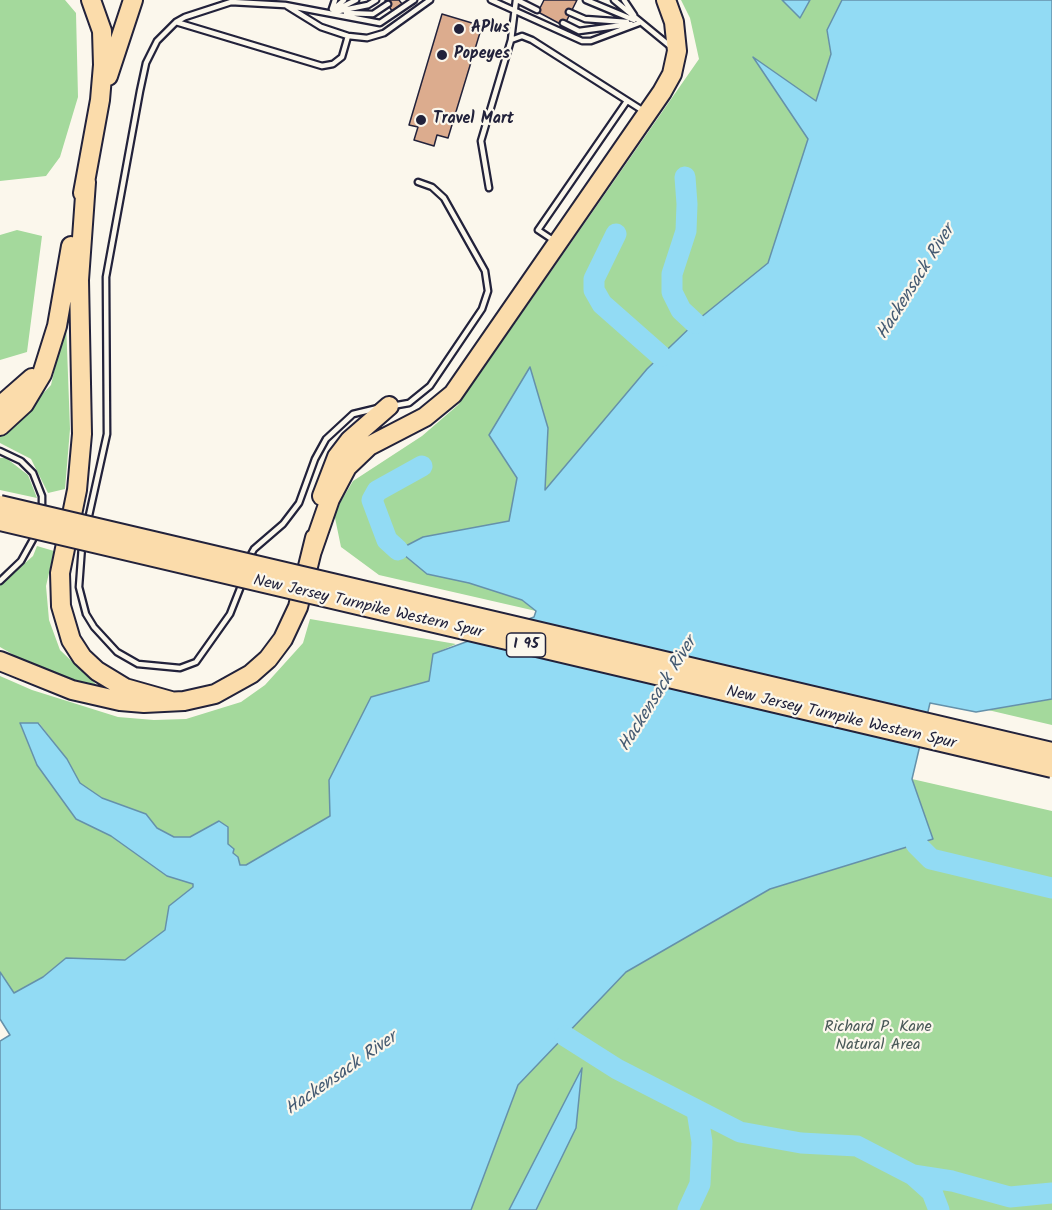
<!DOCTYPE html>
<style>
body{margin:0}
canvas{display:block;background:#fbf7ec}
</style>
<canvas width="1052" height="1210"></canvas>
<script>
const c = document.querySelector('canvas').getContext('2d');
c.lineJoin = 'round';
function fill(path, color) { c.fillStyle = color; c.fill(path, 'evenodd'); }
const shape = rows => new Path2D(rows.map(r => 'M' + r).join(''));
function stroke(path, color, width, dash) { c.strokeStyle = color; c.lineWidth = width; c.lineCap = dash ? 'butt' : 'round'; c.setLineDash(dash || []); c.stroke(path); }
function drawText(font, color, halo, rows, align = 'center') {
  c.font = font + ' Kalam,sans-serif'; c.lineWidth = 4.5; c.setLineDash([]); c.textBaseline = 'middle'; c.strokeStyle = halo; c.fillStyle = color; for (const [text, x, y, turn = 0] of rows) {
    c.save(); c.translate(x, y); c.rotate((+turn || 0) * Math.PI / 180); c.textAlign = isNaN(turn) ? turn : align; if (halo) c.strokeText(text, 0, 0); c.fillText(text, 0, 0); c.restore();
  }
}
const green = shape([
 [0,0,65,0,76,13,78,97,60,157,46,176,0,181],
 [681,0,782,0,800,17,810,0,842,0,827,30,831,54,816,101,755,59,809,139,768,263,700,318,647,369,545,491,548,428,489,435,517,478,509,521,423,537,427,574,469,583,522,600,536,611,379,575,341,547,334,513,353,481,422,436,458,405,699,59,690,18],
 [17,230,42,236,27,352,0,360,0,235],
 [66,321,70,429,65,489,48,493,31,459,0,443,0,434,18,420,51,385],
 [0,458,6,458,28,475,37,498,0,490],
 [37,546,54,551,46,586,49,620,60,650,104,692,38,669,0,647,0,585,33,556],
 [310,619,456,644,433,654,429,681,371,698,329,780,330,816,246,866,240,865,228,844,228,828,208,829,190,837,174,837,157,828,146,814,102,798,79,783,67,759,39,723,20,724,37,765,76,819,111,836,167,876,193,884,193,887,169,906,166,930,125,960,66,958,43,977,14,993,0,972,0,676,32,690,118,717,154,720,186,719,241,702,265,685,303,643],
 [1052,699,1052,725,988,710],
 [912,779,1052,811,1052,1210,471,1210,518,1085,626,972,770,889,933,839]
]);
const water = shape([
 [782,0,810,0,800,18,782,0],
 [842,0,1052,0,1052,699,976,712,930,703,912,779,933,839,770,889,626,972,518,1085,471,1210,0,1210,0,1041,10,1035,0,1019,0,972,14,993,43,977,66,958,125,960,165,930,169,906,193,887,193,884,167,876,111,836,76,819,37,765,20,723,38,723,67,759,80,783,102,798,146,814,157,828,174,837,190,837,219,821,228,827,228,844,234,849,233,853,238,857,240,865,246,865,330,816,329,780,371,697,429,681,433,654,534,617,536,611,522,600,469,583,427,574,398,550,423,537,509,521,517,478,489,435,530,367,548,428,545,490,647,369,700,318,768,263,808,139,753,57,816,101,831,54,827,30,842,0],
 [582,1068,576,1128,536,1210,509,1210,582,1068]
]);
const river = shape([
 [685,177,687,204,686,231,672,274,672,292,681,310,695,323],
 [616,234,594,279,594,290,602,304,661,356],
 [398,550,387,540,372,500,377,491,422,466],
 [916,844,931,859,1052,888],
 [565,1036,617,1069,740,1132,801,1143,857,1146,913,1175,932,1192,939,1210],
 [913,1175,952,1181,1010,1197,1052,1193],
 [688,1210,700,1184,702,1142,697,1111]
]);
const building = shape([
 [385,0,399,0,402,4,392,11,385,0],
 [544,0,577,0,564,26,538,12,544,0],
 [442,14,482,26,448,138,437,135,434,146,414,140,418,127,409,125,442,14]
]);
const service = shape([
 [491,0,582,41,591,41,639,23],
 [517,0,537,10],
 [586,0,634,20],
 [614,0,670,46],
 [624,0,634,15],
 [287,6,321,27,348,36,367,38,384,33,430,0],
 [335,8,344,0],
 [332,9,335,0],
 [336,10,356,0],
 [334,12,368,5,376,0],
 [569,12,585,19,627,22],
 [346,13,373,14,388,4],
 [176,22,322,66,333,64,342,57,348,36],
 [563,23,579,31,631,24],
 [511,40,522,36,532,40,645,112],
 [489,188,481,141,511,40,516,0],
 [553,240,538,230,627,101],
 [392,406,409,403,430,386,482,309,488,291,485,271,444,198,432,187,418,182],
 [0,451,21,461,33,473,42,496,42,511],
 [88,520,107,434,106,277,140,91,146,63,157,41,176,22,185,17,231,2,285,5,380,23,414,0],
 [82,546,79,587,86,614,94,627,117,652,138,664,180,668,196,662,230,614,243,581],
 [249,558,254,549,283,524,299,503,315,459,326,439,353,414,378,408],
 [0,581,21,561,36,534]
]);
const motorway = shape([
 [108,76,133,0],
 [86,182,79,280,82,434,77,490,60,573,61,606,71,640,82,657,97,671,125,688,171,701],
 [83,193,100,100,103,65,102,31,91,0],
 [0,406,32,378],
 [0,426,24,404,42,374,57,326,71,246],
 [322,496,337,457,350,440,389,406],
 [312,551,330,499,347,467,369,446,425,417,453,394,662,92,672,74,677,51,674,22,666,0],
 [0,661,72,690,120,701,144,703,184,701,215,694,251,674,268,659,283,639,298,607,315,538]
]);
const motorwayBridge = shape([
 [0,505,1052,752],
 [0,521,1052,768]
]);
const markers = [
 [459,29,6,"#22223b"],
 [442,55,6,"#22223b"],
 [421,120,6,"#22223b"]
];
const shields = [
 [526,645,39]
];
const shieldNames = [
 ["I 95",526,645]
];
const poiNames = [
 ["APlus",471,29],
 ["Popeyes",454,55],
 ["Travel Mart",433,120]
];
const streetNames = [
 ["New Jersey Turnpike Western Spur",368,608,13],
 ["New Jersey Turnpike Western Spur",841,719,13]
];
const parkNames = [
 ["Richard P. Kane",878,1028],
 ["Natural Area",878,1046]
];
const waterNames = [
 ["Hackensack River",917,283,-58],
 ["Hackensack River",659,695,-58],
 ["Hackensack River",342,1075,-35]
];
fill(green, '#a4d99c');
fill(water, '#92dbf4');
stroke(water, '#6591aa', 1.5);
stroke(river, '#92dbf4', 21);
fill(building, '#dcac8e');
stroke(building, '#22223b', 1.5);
stroke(service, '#22223b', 9);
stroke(motorway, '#22223b', 22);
stroke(service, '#fbf7ec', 4.5);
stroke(motorway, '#fbdcab', 18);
stroke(motorwayBridge, '#22223b', 22, []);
stroke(motorwayBridge, '#fbdcab', 18);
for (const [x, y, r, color] of markers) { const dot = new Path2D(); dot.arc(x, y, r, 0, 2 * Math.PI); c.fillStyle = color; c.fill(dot); stroke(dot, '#fbf7ec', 2); }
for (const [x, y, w] of shields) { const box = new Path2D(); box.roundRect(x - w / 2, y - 12, w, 24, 4.5); c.fillStyle = '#fbf7ec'; c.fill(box); stroke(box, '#22223b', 1.5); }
drawText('bold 15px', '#22223b', null, shieldNames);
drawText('bold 16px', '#22223b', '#fbf7ec', poiNames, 'left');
drawText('16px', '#22223b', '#fbf7ec', streetNames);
drawText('16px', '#495958', '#fbf7ec', parkNames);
drawText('italic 18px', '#445a72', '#fbf7ec', waterNames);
</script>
